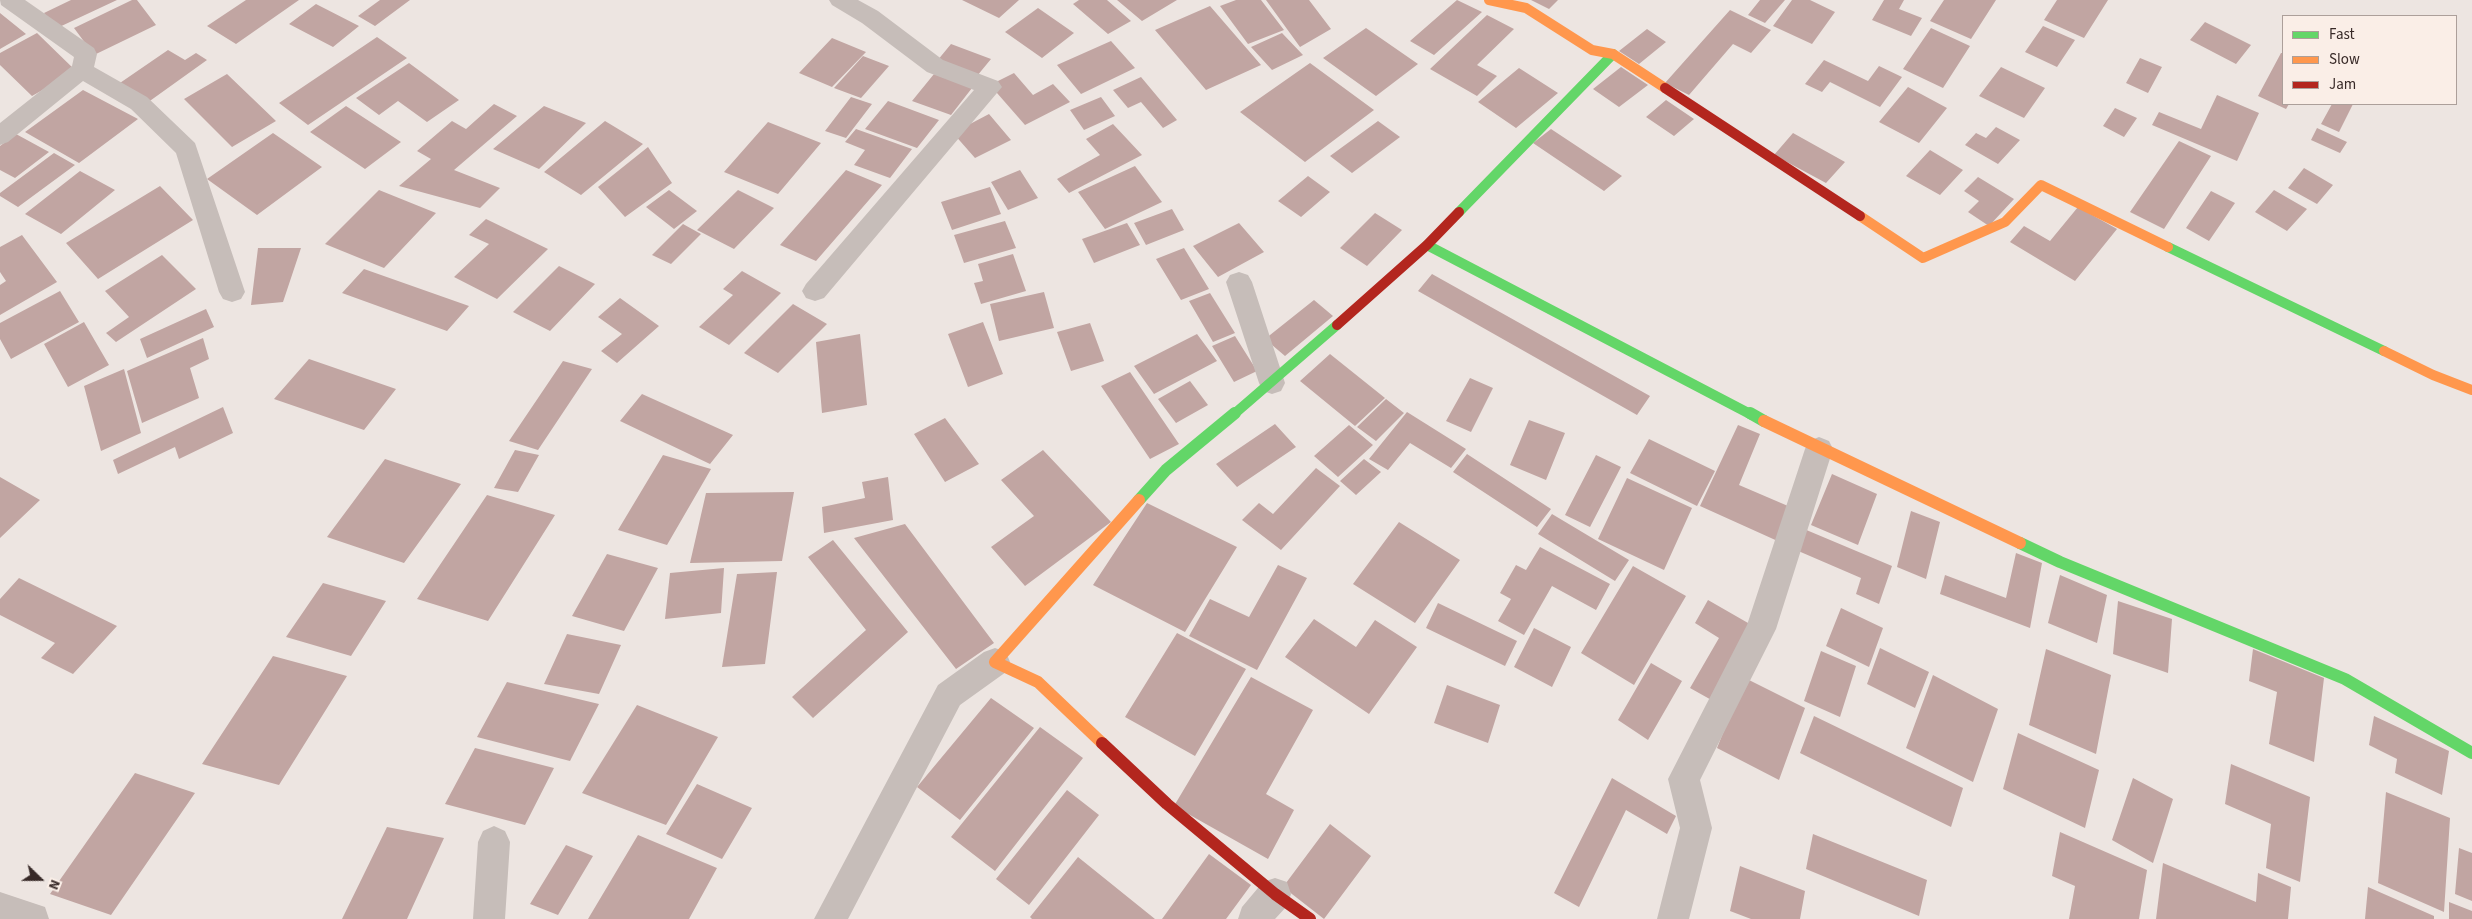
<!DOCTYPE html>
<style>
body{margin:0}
#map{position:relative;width:2472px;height:919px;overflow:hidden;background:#ede5e1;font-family:"Source Sans 3",sans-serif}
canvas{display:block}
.legend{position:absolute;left:2282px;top:15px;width:175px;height:90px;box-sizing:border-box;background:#faeee7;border:1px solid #ac9f9a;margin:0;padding:6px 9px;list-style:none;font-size:15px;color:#372927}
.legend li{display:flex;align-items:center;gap:10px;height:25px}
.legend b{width:25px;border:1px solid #ac9f9a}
.north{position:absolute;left:15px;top:854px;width:50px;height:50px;-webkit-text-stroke:4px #faeee7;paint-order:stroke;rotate:112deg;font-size:14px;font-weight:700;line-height:20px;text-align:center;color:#372927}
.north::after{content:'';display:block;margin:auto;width:18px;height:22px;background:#372927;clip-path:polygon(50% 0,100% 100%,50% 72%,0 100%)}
</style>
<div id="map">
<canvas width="2472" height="919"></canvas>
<ul class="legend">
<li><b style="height:6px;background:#63d668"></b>Fast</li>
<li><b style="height:6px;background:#ff974d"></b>Slow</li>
<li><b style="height:6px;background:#b3261e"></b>Jam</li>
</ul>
<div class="north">N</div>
</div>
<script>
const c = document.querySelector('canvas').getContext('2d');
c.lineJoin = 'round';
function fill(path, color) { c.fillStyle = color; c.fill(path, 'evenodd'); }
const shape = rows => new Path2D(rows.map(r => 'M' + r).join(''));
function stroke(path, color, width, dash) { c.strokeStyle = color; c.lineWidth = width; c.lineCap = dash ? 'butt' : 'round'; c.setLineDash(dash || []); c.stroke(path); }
const building = shape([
 [71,0,117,0,55,29,44,13],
 [132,0,137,0,156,25,94,55,74,28],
 [246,0,299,0,236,44,207,26],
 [380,0,410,0,375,26,358,16],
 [962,0,1019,0,999,18],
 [1079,0,1107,0,1131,21,1108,34,1073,4],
 [1117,0,1177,0,1142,21],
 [1236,0,1261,0,1284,30,1248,44,1220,6],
 [1266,0,1309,0,1331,29,1300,47],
 [1457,0,1482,12,1434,55,1410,41],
 [1531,0,1558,0,1549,9],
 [1760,0,1785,0,1765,23,1748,15],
 [1792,0,1810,0,1835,12,1812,44,1773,26],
 [1884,0,1904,0,1899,9,1922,18,1911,36,1872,20],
 [1944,0,1996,0,1971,39,1930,21],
 [2057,0,2108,0,2084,38,2044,20],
 [316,4,359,26,333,47,289,24],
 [1210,6,1261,65,1206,90,1155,30],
 [1038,8,1074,33,1042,58,1005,32],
 [1730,10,1771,30,1751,53,1733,44,1689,95,1665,83],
 [0,13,26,34,0,49],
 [1487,15,1514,29,1477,65,1497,76,1477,96,1430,69],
 [2205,22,2251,45,2236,64,2190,40],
 [2043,26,2075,40,2057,67,2025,52],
 [1366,28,1418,64,1376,96,1323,58],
 [1931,28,1970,46,1943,88,1903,69],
 [1647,29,1666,42,1639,64,1619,51],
 [37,33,76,71,32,96,0,65,0,53],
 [1282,33,1303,55,1272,70,1251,47],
 [377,37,407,58,308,125,279,103],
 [832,38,866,52,832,87,799,73],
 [1111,41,1135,68,1081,94,1057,65],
 [951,44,991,59,977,76,937,61],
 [168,50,185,60,196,53,207,60,147,103,117,85],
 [2281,53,2283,53,2283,104,2289,104,2286,109,2258,96],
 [863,56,889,66,861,98,834,88],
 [2140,58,2162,67,2148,93,2126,83],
 [1824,60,1868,81,1879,66,1902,77,1880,107,1830,82,1822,92,1805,84],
 [409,63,459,100,427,122,398,101,379,115,356,98],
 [1310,63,1374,110,1305,162,1240,112],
 [1621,67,1648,85,1619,107,1593,89],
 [2001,67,2045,88,2024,118,1979,96],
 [1519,68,1558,93,1516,128,1478,102],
 [1014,73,1033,95,1053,84,1070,102,1025,125,990,85],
 [227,74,276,121,232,147,184,99],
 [934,74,972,88,951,115,912,101],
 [1141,77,1177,120,1163,128,1141,102,1128,108,1113,90],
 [1908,87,1947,108,1919,143,1879,122],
 [83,90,138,119,79,163,25,132],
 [2217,95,2259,113,2237,161,2152,125,2159,112,2201,129],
 [851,97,872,104,846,138,825,131],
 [1101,97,1115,116,1084,130,1070,110],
 [1666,100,1694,119,1674,136,1646,117],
 [888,101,939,120,917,148,865,129],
 [494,104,517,116,454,170,500,188,480,208,399,186,431,159,417,151,452,121,466,129],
 [2332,104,2353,104,2339,132,2321,124],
 [346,106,401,142,365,169,310,132],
 [544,106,586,123,539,169,493,149],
 [2115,108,2137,118,2124,137,2103,126],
 [989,114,1011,140,975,158,953,133],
 [605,121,643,144,581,195,544,172],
 [1378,121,1400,137,1352,173,1330,156],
 [768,122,821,143,778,194,724,172],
 [1113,124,1142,155,1069,193,1057,179,1100,155,1086,139],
 [1996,127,2020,140,1998,164,1965,145,1976,133,1986,138],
 [2317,128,2347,142,2340,153,2311,140],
 [856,129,912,149,890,178,854,165,865,150,845,142],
 [1551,129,1622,176,1604,191,1533,143],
 [273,133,322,167,257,215,207,179],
 [1793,133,1845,162,1826,183,1774,155],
 [16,134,49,152,15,178,0,170,0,146],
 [2179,141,2211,156,2164,229,2130,212],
 [648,147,672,183,625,217,598,187],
 [1930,150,1963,170,1940,195,1906,176],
 [54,153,75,165,18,207,0,196,0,193],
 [1135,166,1162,202,1105,229,1078,192],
 [2304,168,2333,185,2317,204,2288,188],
 [846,170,882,185,816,261,780,245],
 [1020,170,1038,198,1008,210,991,182],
 [80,171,115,190,61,234,25,214],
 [1308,176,1330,192,1301,217,1278,201],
 [1978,177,2014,199,1989,226,1968,212,1979,201,1964,191],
 [160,186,193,220,98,279,66,243],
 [990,187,1001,214,952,230,941,202],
 [379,190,436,213,384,268,325,244],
 [669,190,697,211,674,229,646,207],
 [738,190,774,208,734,249,697,230],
 [2274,190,2307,209,2287,231,2255,212],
 [2211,191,2235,203,2209,241,2186,228],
 [2078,207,2117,229,2075,281,2010,242,2024,226,2050,241],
 [1172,209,1184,230,1146,245,1134,223],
 [1375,213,1402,230,1367,266,1340,248],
 [486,219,548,249,497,299,454,277,489,244,469,235],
 [1005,221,1016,248,964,263,954,235],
 [1127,223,1140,245,1094,263,1082,239],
 [1239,223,1264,252,1218,277,1193,246],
 [683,224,701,234,671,264,652,255],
 [22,235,57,282,0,315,0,285,6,281,0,272,0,247],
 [258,248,301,248,283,302,251,305],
 [1184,248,1209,289,1181,300,1156,259],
 [1013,254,1026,291,981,304,974,283,983,281,978,264],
 [162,255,196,289,116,342,106,333,129,317,105,291],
 [559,266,595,284,550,331,513,312],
 [364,269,469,306,447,331,342,293],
 [742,271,781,293,729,345,699,327,733,295,723,289],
 [1432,274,1650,396,1637,415,1418,291],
 [60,291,79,322,11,359,0,339,0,323],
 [1044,292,1054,328,999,341,990,304],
 [1210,293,1235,333,1213,342,1189,301],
 [620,298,659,326,617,363,601,351,622,334,598,317],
 [1314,300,1333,316,1285,356,1265,339],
 [793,304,827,324,778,373,744,353],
 [206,309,214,327,147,358,140,339],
 [84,322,109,365,68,387,44,344],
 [983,322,1003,374,968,387,948,334],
 [1090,323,1104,361,1071,371,1057,332],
 [860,334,867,405,822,413,816,342],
 [1197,334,1217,361,1154,394,1134,366],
 [1235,336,1257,371,1234,382,1212,346],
 [203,338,209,359,190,368,199,398,142,423,127,371],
 [1330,354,1385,398,1355,426,1300,381],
 [309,359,396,389,364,430,274,399],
 [563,361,592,369,538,450,509,441],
 [124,369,141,433,101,451,84,386],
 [1130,372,1179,444,1150,459,1101,386],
 [1470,378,1493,388,1471,432,1446,421],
 [1190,381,1208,405,1176,423,1158,399],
 [642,394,733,435,710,464,620,421],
 [1386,399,1404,413,1376,441,1357,427],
 [223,407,233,433,179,459,175,447,118,474,113,460],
 [1407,412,1466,449,1451,468,1410,443,1388,470,1369,459],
 [945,418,979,464,945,482,914,434],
 [1529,420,1565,433,1546,480,1510,465],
 [1275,424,1296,447,1237,487,1216,464],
 [1349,425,1373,445,1338,477,1314,456],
 [1738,425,1760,434,1739,485,1795,509,1782,543,1700,506],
 [1649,439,1715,471,1697,506,1630,473],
 [515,450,539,455,518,492,494,488],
 [1043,450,1111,522,1025,586,991,547,1034,516,1001,480],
 [1467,454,1551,509,1537,527,1453,472],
 [663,455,711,469,667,545,618,530],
 [1596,455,1621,467,1590,527,1565,515],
 [385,459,461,484,404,563,327,537],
 [1364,459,1381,472,1356,495,1340,481],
 [1316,468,1340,486,1281,550,1242,520,1259,503,1273,514],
 [1832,474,1877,494,1858,545,1811,525],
 [0,477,40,500,0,538],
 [888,477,893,520,824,533,822,507,865,498,862,482],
 [1627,478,1692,508,1664,570,1598,539],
 [794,492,782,561,690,563,706,493],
 [487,495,555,515,488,621,417,599],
 [1147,503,1237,547,1185,632,1093,585],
 [1911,511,1940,522,1926,579,1897,567],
 [1552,514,1629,560,1615,581,1538,534],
 [1399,522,1460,560,1415,623,1353,584],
 [905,524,994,643,956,669,854,538],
 [1804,529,1892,566,1879,604,1856,594,1861,578,1796,550],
 [833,540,908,632,813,718,792,697,866,630,808,557],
 [1540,547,1610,584,1596,610,1552,586,1524,635,1498,621,1511,599,1500,593,1516,565,1526,570],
 [2016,553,2042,563,2030,628,1940,594,1945,575,2006,598],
 [607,554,658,568,624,631,572,616],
 [1278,565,1307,578,1257,670,1189,636,1210,599,1249,617],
 [1633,566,1686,596,1634,685,1581,653],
 [724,568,721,613,665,619,670,573],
 [777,572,765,664,722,667,737,574],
 [2060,575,2107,595,2097,643,2048,623],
 [19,578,117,626,73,674,41,658,55,643,0,615,0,599],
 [323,583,386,601,351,656,286,637],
 [1708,600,1755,627,1715,702,1690,688,1719,638,1695,623],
 [2118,601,2172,619,2168,673,2113,654],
 [1438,603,1517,641,1505,666,1426,628],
 [1841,608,1883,628,1869,667,1826,646],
 [1314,619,1356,647,1375,620,1417,647,1369,714,1285,657],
 [1534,628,1571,647,1552,687,1514,667],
 [1177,633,1246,669,1195,756,1125,717],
 [567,634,621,645,599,694,544,684],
 [1880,648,1929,672,1915,708,1867,684],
 [2046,649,2111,675,2096,754,2029,725],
 [2253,649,2324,678,2314,762,2269,744,2277,692,2249,681],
 [1821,651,1856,666,1840,717,1804,701],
 [273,656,347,676,279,785,202,764],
 [1651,663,1682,681,1648,740,1618,720],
 [1933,675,1998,709,1973,782,1906,748],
 [1251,677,1313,710,1266,794,1294,810,1268,859,1174,806],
 [1745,678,1805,708,1779,780,1717,748],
 [507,682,599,704,570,761,477,737],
 [1447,685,1500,705,1488,743,1434,723],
 [991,698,1034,728,960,820,917,787],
 [637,705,718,737,666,825,582,793],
 [1814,716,1963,788,1951,827,1800,753],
 [2374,716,2449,751,2442,795,2395,773,2397,759,2369,745],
 [1040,727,1083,758,995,871,951,837],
 [2018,733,2099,770,2085,828,2003,789],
 [475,748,554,768,525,825,445,804],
 [2231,764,2310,797,2300,882,2266,868,2271,824,2225,804],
 [135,773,195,793,111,915,50,894],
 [1612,778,1676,816,1667,834,1626,810,1579,907,1554,893],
 [2133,778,2173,799,2153,863,2112,840],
 [697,784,752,808,722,859,666,834],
 [1067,790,1099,815,1029,905,996,879],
 [2386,792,2450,818,2444,912,2378,883],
 [1330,824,1371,856,1324,919,1283,887],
 [387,827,444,838,407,919,342,919],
 [2060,832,2147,870,2139,919,2069,919,2075,886,2052,876],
 [1813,834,1927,880,1919,916,1806,869],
 [638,835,717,868,689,919,588,919],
 [566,845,593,856,558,915,530,904],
 [2459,848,2472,853,2472,901,2455,894],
 [1209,854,1251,885,1226,919,1162,919],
 [1078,857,1155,919,1032,919,1030,917],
 [2163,863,2256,902,2258,873,2291,887,2288,919,2156,919],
 [1740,866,1805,891,1800,919,1751,919,1730,911],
 [2368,887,2434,916,2434,919,2365,919],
 [2449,902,2472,911,2472,919,2449,919]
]);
const street = shape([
 [0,0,25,0,94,48,97,54,94,67,147,97,195,143,245,292,241,299,232,302,223,299,219,292,176,153,131,109,83,81,8,142,0,145,0,123,72,66,74,57,1,5,0,0],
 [829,0,858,0,878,11,943,60,998,81,1002,87,824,298,815,301,806,298,802,291,806,284,974,90,927,72,862,23,832,5,829,0],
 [1239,272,1248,275,1252,282,1285,383,1281,391,1272,394,1263,391,1259,383,1226,282,1230,275,1239,272],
 [1819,437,1829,441,1833,449,1776,629,1700,780,1712,828,1689,919,1657,919,1680,828,1668,779,1747,625,1805,449,1809,441,1819,437],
 [995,648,1006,652,1010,662,1006,672,960,705,848,919,814,919,938,685,984,652,995,648],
 [494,826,505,831,510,842,505,919,473,919,478,842,483,831,494,826],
 [1275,878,1287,882,1291,894,1287,906,1275,919,1238,919,1242,907,1263,882,1275,878],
 [0,892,45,907,49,919,0,919,0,892]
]);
const fastFar1 = shape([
 [1459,212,1613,54],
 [1427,245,1752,415],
 [2168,247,2384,351],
 [1233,415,1337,325]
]);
const fast = shape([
 [1750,413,1764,421],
 [1139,500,1166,470,1235,413],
 [2020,543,2060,562,2345,679,2472,753]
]);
const slowFar1 = shape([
 [1489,0,1526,8,1592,50,1613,54,1665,88],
 [1860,216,1923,258,2005,222,2041,185,2168,247],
 [2384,351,2433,375,2472,390]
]);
const slow = shape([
 [1764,421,2020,543],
 [1102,743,1038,682,995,662,1139,500]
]);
const jamFar1 = shape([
 [1665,88,1860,216],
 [1337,325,1427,245,1459,212]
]);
const jam = shape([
 [1102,743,1167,804,1275,894,1310,919]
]);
fill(building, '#c1a5a2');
fill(street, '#c6bdb9');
stroke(fastFar1, '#63d668', 10);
stroke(fast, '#63d668', 12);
stroke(slowFar1, '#ff974d', 10);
stroke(slow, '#ff974d', 12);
stroke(jamFar1, '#b3261e', 10);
stroke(jam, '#b3261e', 12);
</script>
